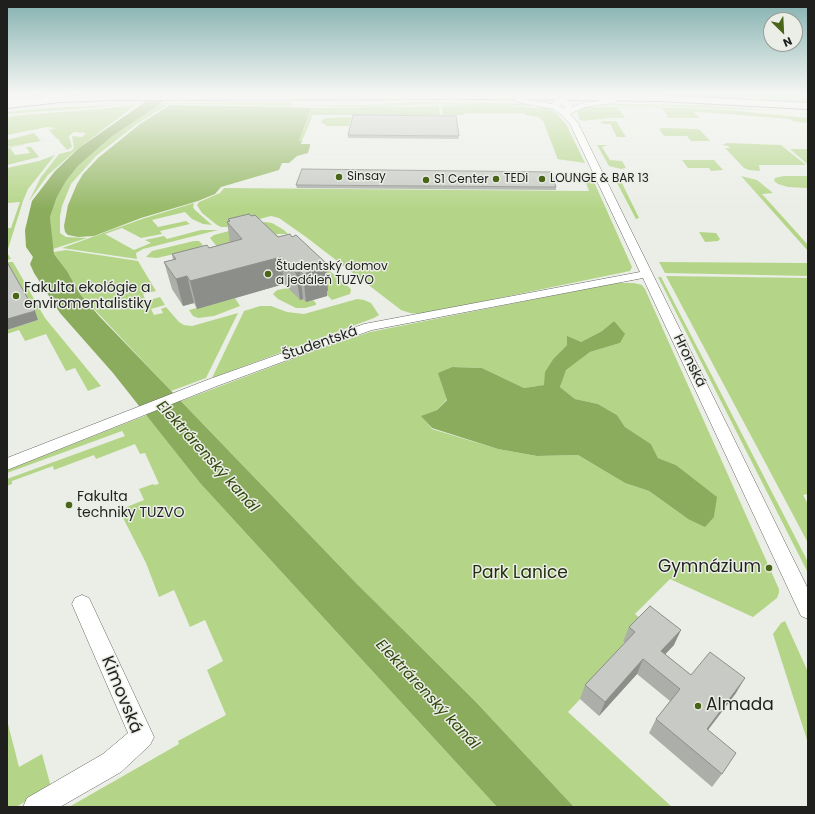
<!DOCTYPE html>
<meta charset="utf-8">
<style>
body{margin:0}
#map{position:relative;width:815px;height:814px;overflow:hidden;background:#ebeee7;font-family:Poppins,sans-serif}
canvas{display:block}
.frame{position:absolute;inset:0;border:8px solid #1f201e;pointer-events:none}
.north{position:absolute;left:763px;top:12px;width:40px;height:40px;box-sizing:border-box;background:#ebeee7;border:1px solid #999c97;border-radius:50%;rotate:156deg;font-size:11px;font-weight:700;line-height:16px;text-align:center;color:#1f201e}
.north::after{content:'';display:block;margin:auto;width:14px;height:18px;background:#496517;clip-path:polygon(50% 0,100% 100%,50% 72%,0 100%)}
</style>
<div id="map">
<canvas width="815" height="814"></canvas>
<div class="frame"></div>
<div class="north">N</div>
</div>
<script>
const c = document.querySelector('canvas').getContext('2d');
c.lineJoin = 'round';
function fill(path, color) { c.fillStyle = color; c.fill(path, 'evenodd'); }
const shape = rows => new Path2D(rows.map(r => 'M' + r).join(''));
function stroke(path, color, width, dash) { c.strokeStyle = color; c.lineWidth = width; c.lineCap = dash ? 'butt' : 'round'; c.setLineDash(dash || []); c.stroke(path); }
function drawText(font, color, halo, rows, align = 'center') {
  c.font = font + ' Poppins,sans-serif'; c.lineWidth = 3; c.setLineDash([]); c.textBaseline = 'middle'; c.strokeStyle = halo; c.fillStyle = color; for (const [text, x, y, turn = 0] of rows) {
    c.save(); c.translate(x, y); c.rotate((+turn || 0) * Math.PI / 180); c.textAlign = isNaN(turn) ? turn : align; if (halo) c.strokeText(text, 0, 0); c.fillText(text, 0, 0); c.restore();
  }
}
const green = shape([
 [621,95,808,95,808,102,746,97,747,99],
 [293,102,293,106,147,103,256,102],
 [414,102,494,103,527,104,545,106,379,104],
 [130,104,90,108,7,114,7,112,46,108],
 [137,104,75,151,48,175,29,201,41,177,59,154,71,151,74,148,72,136,82,137,86,133,74,132,69,136,72,147,67,150,59,141,60,140,56,138,49,130,56,128,47,127,7,135,7,118,11,116,108,108],
 [159,104,167,105,137,124,96,156,71,184,62,206,60,216,60,233,66,237,87,238,53,249,50,217,57,197,66,181,78,166,111,137],
 [447,104,361,107,296,106,341,105],
 [619,104,700,105,777,111,660,106,587,106],
 [484,105,549,108,556,113,566,124,585,163,557,159,557,157,543,121,539,117,525,115,524,113,464,113,464,115,443,115,442,106],
 [439,106,440,115,313,115,302,141,299,141,311,108],
 [583,107,660,107,728,110,808,118,808,123,792,121,790,119,715,113,694,112,700,118,668,118,666,116,668,116,661,108,618,108,625,118,654,118,611,118,583,121,579,119,577,111],
 [351,117,349,126,327,126,321,122,323,119,328,118],
 [603,121,616,121,626,137,617,137,610,124,603,124,600,122],
 [663,128,696,129,700,130,710,141,691,141,687,136,664,136,659,129],
 [34,133,41,141,7,147,7,140],
 [28,143,10,148,15,155,30,153,26,147,31,147,39,157,7,165,7,148],
 [727,143,781,145,806,165,759,165,760,171,749,170,744,168,725,148,730,148,728,146,722,145],
 [597,145,607,145,602,147,610,160,622,161,626,168,621,169,609,166],
 [790,149,808,149,808,165,806,163],
 [55,155,28,189,23,201,8,249,8,254,11,259,7,260,7,228,11,228,20,202,7,203,7,168,39,161],
 [682,160,714,160,723,170,711,171,709,168,688,168],
 [621,176,625,177,628,181,621,181,639,218,636,219,615,179,616,177],
 [741,176,757,180,773,193,762,194,808,245,808,251],
 [783,176,808,176,808,188,788,187,778,184,774,181,775,178],
 [584,178,595,184,632,267,630,271,422,314,410,313,401,310,306,237,279,218,271,216,229,227,221,227,217,225,202,213,197,205,199,202,220,193,224,188,589,191],
 [194,203,193,207,195,210,212,225,203,224,192,219,185,212,152,220,158,227,186,221,190,224,160,231,162,234,141,238,122,228,105,234,134,250,151,243,145,240,164,236,167,239,201,230,218,230,143,249,136,253,137,259,62,248,142,219],
 [265,222,272,223,284,230,288,234,276,234,294,251,305,250,350,288,351,290,350,294,332,300,324,292,234,230],
 [229,231,240,243,232,265,210,238,214,235],
 [699,232,716,233,720,239,718,241,705,242],
 [194,241,199,241,203,245,196,249,157,258,146,257,152,251],
 [66,250,138,261,156,291,143,294,146,301,160,297,165,305,151,309,154,315,163,313,161,309,166,307,179,322,184,325,192,326,238,313,206,378,171,391,80,294,67,271,54,254,54,252],
 [7,262,13,262,45,318,101,386,88,391,75,368,66,371,46,334,25,341,19,330,7,334,7,330,38,320,7,272],
 [659,262,808,263,808,276,665,273],
 [666,276,808,278,808,494,803,495,808,504,808,543],
 [658,277,661,277,808,562,808,573],
 [616,283,634,283,642,285,645,289,779,589,779,593,777,598,753,617,670,579,635,614,643,621,623,642,629,647,568,712,672,807,574,807,475,701,357,584,181,401,319,349,370,332],
 [614,321,620,343,590,352,565,370,560,387,575,399,598,404,617,415,625,427,651,444,658,458,676,465,716,497,714,517,688,519,649,491,625,483,578,455,537,456,498,449,432,429,422,416,437,410,447,399,439,373,452,367,482,368,524,388,545,385,554,358,567,345,581,342,602,331],
 [288,288,303,299,313,300,316,303,316,305,305,308,296,308,278,299,273,294,277,290],
 [235,298,240,306,214,316,198,318,193,316,189,310],
 [357,299,364,300,371,303,379,315,374,318,212,378,244,311,260,306,271,306,287,312,304,314],
 [147,415,200,483,497,807,69,807,179,744,178,741,226,715,207,670,223,661,205,620,190,627,174,590,159,597,146,563,119,510,144,500,139,489,153,484,154,485,159,484,145,453,140,454,135,444,96,459,94,455,54,470,53,466,12,481,12,484,7,486,7,479,125,436,122,431,7,473,7,470],
 [785,621,808,672,808,743,773,634,781,623],
 [7,720,19,767,42,754,51,787,16,807,7,807]
]);
const forest = shape([
 [170,105,288,107,311,108,299,141,302,141,301,144,310,144,310,146,308,153,297,156,289,163,282,163,279,170,221,187,215,194,198,201,141,218,94,236,78,237,68,235,65,232,64,226,68,205,77,184,83,174,98,158,140,124]
]);
const water = shape([
 [155,95,170,95,157,106,111,137,78,166,66,181,57,197,50,217,54,254,67,271,80,294,100,317,357,584,475,701,574,807,497,807,200,483,113,373,60,313,34,273,30,264,33,257,26,247,25,230,32,201,55,171,79,148],
 [614,321,625,334,620,343,590,352,566,370,560,387,575,399,598,404,617,415,625,427,651,444,658,458,676,465,717,497,714,517,705,527,688,519,649,491,625,483,578,455,537,456,498,449,432,428,421,416,437,410,447,400,438,373,452,367,482,368,524,388,544,385,545,372,554,358,567,345,567,336,581,342,602,331]
]);
const minor = shape([
 [48,95,78,95,75,97,7,103,7,99,48,95],
 [516,98,552,104,553,101,562,98,572,103,572,107,583,103,613,99,617,101,613,103,585,107,570,114,578,123,808,589,808,619,801,616,643,278,372,330,320,348,217,386,7,470,7,458,207,380,364,324,640,272,570,124,563,116,553,109,516,102,516,98],
 [562,103,565,106,564,109,559,106,562,103],
 [82,595,89,598,154,737,150,745,121,772,60,807,23,807,27,798,103,754,128,733,72,604,75,598,82,595]
]);
const tertiary = shape([
 [93,95,660,95,808,103,808,109,660,101,486,99,114,100,61,102,7,108,7,102,61,96,93,95]
]);
const wall = shape([
 [348,135,459,136,458,139,348,138],
 [296,185,556,187,556,190,297,188],
 [228,219,328,291,327,291,327,296,306,302,303,299,300,300,284,284,197,309,194,303,183,306,172,289,164,262,173,260,172,254,209,248,230,242,227,222,228,222],
 [629,627,674,645,665,654,691,675,736,693,708,730,722,774,712,787,649,733,656,719,670,701,637,674,599,716,580,699,585,685,625,643,623,642]
]);
const shadedWall = shape([
 [281,257,284,284,197,309,190,281],
 [326,263,328,291,327,291,327,296,306,302,303,274,321,265],
 [300,271,303,299,300,300,296,273],
 [187,276,194,303,183,306,176,279],
 [35,311,38,320,7,330,7,319],
 [681,630,674,645,654,666,661,651],
 [643,659,637,674,599,716,605,702],
 [745,678,736,693,698,743,707,729]
]);
const building = shape([
 [353,115,456,116,459,136,348,135,353,115],
 [302,169,551,172,556,187,296,185,302,169],
 [249,214,251,216,255,215,278,237,290,234,292,237,296,235,326,263,321,265,325,268,303,274,300,271,296,273,281,257,190,281,187,276,176,279,164,262,176,259,172,254,207,245,209,248,242,239,227,222,230,221,228,219,249,214],
 [7,262,35,311,7,319,7,262],
 [650,606,681,630,661,651,691,675,710,652,745,678,707,729,736,753,722,774,656,719,680,689,643,659,605,702,585,685,635,632,629,627,650,606]
]);
const markers = [
 [339,177,4,"#496517"],
 [496,179,4,"#496517"],
 [542,179,4,"#496517"],
 [426,180,4,"#496517"],
 [268,274,4,"#496517"],
 [16,296,4,"#496517"],
 [69,505,4,"#496517"],
 [769,568,4,"#496517"],
 [698,706,4,"#496517"]
];
const farPoinames = [
 ["Sinsay",347,177],
 ["TEDi",504,179],
 ["LOUNGE & BAR 13",550,179],
 ["S1 Center",434,180],
 ["Študentský domov",276,267],
 ["a jedáleň TUZVO",276,281]
];
const poiNames = [
 ["Fakulta ekológie a",24,288],
 ["enviromentalistiky",24,304],
 ["Fakulta",77,497],
 ["techniky TUZVO",77,513]
];
const streetNames = [
 ["Študentská",320,344,-19],
 ["Hronská",689,361,64]
];
const waterNames = [
 ["Elektrárenský kanál",207,457,48],
 ["Elektrárenský kanál",427,695,47]
];
const nearPoinames = [
 ["Gymnázium",761,568],
 ["Almada",706,706,"left"]
];
const nearParknames = [
 ["Park Lanice",520,574]
];
const nearStreetnames = [
 ["Kimovská",121,695,68]
];
fill(green, '#b4d588');
fill(forest, '#98ba69');
fill(water, '#8bac5c');
stroke(minor, '#656862', 1);
stroke(tertiary, '#656862', 2);
fill(minor, '#fff');
fill(tertiary, '#fff');
fill(wall, '#acafa9');
fill(shadedWall, '#8c8e8a');
fill(building, '#c8cbc5');
stroke(building, '#8c8e8a', 1);
const sky = c.createLinearGradient(0, 0, 0, 209);
sky.addColorStop(0, '#83b1b0');
sky.addColorStop(0.45, '#f6f7f4');
sky.addColorStop(1, '#f6f7f400');
c.fillStyle = sky;
c.fillRect(0, 0, 815, 209);
for (const [x, y, r, color] of markers) { const dot = new Path2D(); dot.arc(x, y, r, 0, 2 * Math.PI); c.fillStyle = color; c.fill(dot); stroke(dot, '#ebeee7', 1.5); }
drawText('12px', '#1f201e', '#ebeee7', farPoinames, 'left');
drawText('14px', '#1f201e', '#ebeee7', poiNames, 'left');
drawText('14px', '#1f201e', '#ebeee7', streetNames);
drawText('italic 15px', '#31460a', '#ebeee7', waterNames);
drawText('17px', '#1f201e', '#ebeee7', nearPoinames, 'right');
drawText('17px', '#222f0c', '#ebeee7', nearParknames);
drawText('17px', '#1f201e', '#ebeee7', nearStreetnames);
</script>
